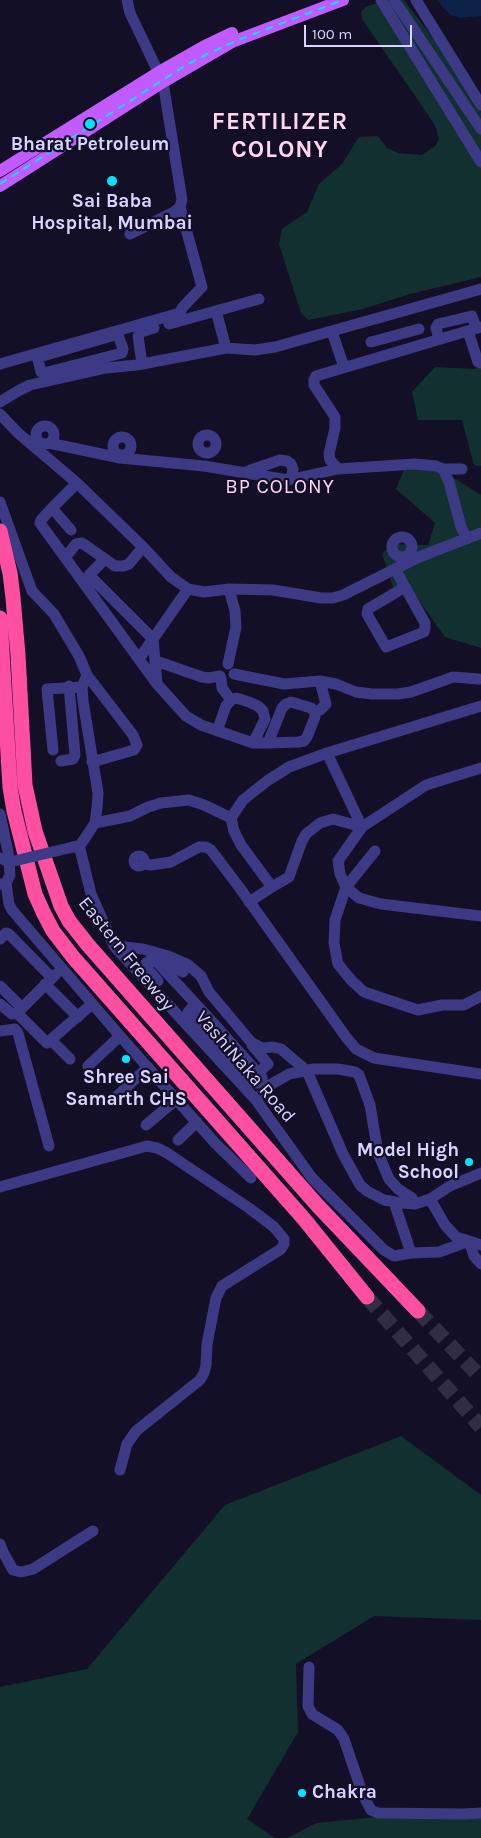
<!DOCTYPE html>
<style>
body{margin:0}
#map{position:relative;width:481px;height:1838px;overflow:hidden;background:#130f26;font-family:Karla,sans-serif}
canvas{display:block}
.scale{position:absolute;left:304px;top:25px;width:108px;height:22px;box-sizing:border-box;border:2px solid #d9d4ff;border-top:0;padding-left:6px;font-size:15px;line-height:18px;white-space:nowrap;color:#d9d4ff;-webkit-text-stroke:4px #130f26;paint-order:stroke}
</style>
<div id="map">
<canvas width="481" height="1838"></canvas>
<div class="scale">100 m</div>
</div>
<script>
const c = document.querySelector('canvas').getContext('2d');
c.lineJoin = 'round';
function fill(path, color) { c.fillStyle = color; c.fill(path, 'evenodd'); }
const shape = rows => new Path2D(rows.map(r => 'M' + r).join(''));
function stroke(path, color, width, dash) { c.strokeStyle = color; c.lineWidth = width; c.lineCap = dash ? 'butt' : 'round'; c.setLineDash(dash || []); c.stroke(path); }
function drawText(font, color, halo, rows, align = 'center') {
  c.font = font + ' Karla,sans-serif'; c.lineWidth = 4.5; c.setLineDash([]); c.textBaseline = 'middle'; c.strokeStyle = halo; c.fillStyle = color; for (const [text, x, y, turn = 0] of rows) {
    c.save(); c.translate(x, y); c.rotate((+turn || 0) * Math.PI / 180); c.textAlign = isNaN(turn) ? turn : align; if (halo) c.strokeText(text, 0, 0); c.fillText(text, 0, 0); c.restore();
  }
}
const green = shape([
 [386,0,404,0,457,70,481,110,481,277,410,294,363,309,308,320,301,313,279,244,282,229,307,212,319,184,342,164,359,137,378,136,387,148,398,153,422,155,435,146,439,139,435,125,362,19,361,12,366,7],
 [481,366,481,466,474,465,462,420,418,420,412,392,435,367,475,369],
 [432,464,481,495,481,648,445,637,418,599,393,587,382,554,391,544,428,545,435,523,396,489,405,467],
 [401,1436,481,1495,481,1620,374,1616,296,1664,298,1732,247,1819,275,1838,0,1838,0,1687,87,1669,225,1505],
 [386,1816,481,1818,481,1838,287,1838,316,1823]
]);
const water = shape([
 [438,0,481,0,481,16,460,18,451,15,443,8]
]);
const highwayTunnel = shape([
 [367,1297,481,1427],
 [418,1311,481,1378]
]);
const minor = shape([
 [127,0,130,13,163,82,182,200,180,207,174,212,130,234],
 [381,0,481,162],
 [394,0,481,129],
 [416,0,481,105],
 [216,311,226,348],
 [169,324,259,299],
 [468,331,478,362,481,363],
 [332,332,344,367],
 [115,335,118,335,123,349,122,353,44,373,41,372,38,360,39,357,115,335],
 [439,339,436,328,438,324,472,316,476,328],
 [371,342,419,329],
 [0,364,180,313,182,308,202,287,180,207],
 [142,364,138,336,141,332,154,328],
 [0,402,18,391,30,385,106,368,137,365,226,348,255,350,275,347,481,289],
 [0,414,18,433,77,483,143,547,171,577,188,589,204,592,229,589,273,590,321,598,333,598,343,595,419,557,481,533],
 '36 435a9 9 0 1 1 18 0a9 9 0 1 1-18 0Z',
 '198 444a9 9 0 1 1 18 0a9 9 0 1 1-18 0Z',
 '113 446a9 9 0 1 1 18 0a9 9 0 1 1-18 0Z',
 [49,443,120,458,204,466,288,480,338,469,415,464,436,466,443,469,449,482,461,527,467,539],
 [338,469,330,460,329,454,335,428,335,417,314,385,314,380,316,376,481,327],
 [443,469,462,469],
 [248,471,280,460,287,461,291,464,293,469,292,475,288,480],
 [0,502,32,591,54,614,79,656,87,675,82,687,83,701,98,793,97,808,95,823,79,847],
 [52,508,41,520,40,523,157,684,186,716,201,725,253,743,268,743,299,742,304,741,307,737,315,717,315,712,311,708,291,702,286,704,282,708,268,743],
 [71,530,52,508,77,483],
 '392 547a10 10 0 1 1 20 0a10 10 0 1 1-20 0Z',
 [68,554,76,544,82,543,115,566,123,566,129,564,143,547],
 [105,559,89,575,153,639,157,684],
 [395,569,425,623,425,629,424,632,386,647,367,614,368,609,405,587],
 [139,659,188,589],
 [156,661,202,677,208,678,220,676],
 [228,664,236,627,235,611,229,589],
 [234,674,284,684,320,681,336,684,356,692,372,694,398,694,411,692,453,677,479,679],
 [87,675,133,735,137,745,134,750,92,762],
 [221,678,222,688,231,700],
 [315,712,320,710,326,704,320,681],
 [217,731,226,706,231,700,236,698,249,702,258,706,263,711,265,719,253,743],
 [53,750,47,689,82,687],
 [327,753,362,827],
 [61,761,73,759,75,755,69,686],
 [481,768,426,785,362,827,338,861,340,874,346,887,335,920,334,943,338,964,351,980,364,992,418,1010,442,1005,464,1005,481,996],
 [0,814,8,852,10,875,6,883,1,884],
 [95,823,130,816,148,807,161,803,189,800,204,805,231,818],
 [73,847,78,846,80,849,91,894,114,946,256,1100,312,1178,384,1250,394,1256,411,1253],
 [375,851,346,887,359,898,381,904,481,916],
 '134 861a5 5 0 1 1 10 0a5 5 0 1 1-10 0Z',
 [144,864,151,865,171,862,199,847,206,847,211,850,239,887,346,1037,356,1049,374,1058,481,1074],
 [6,883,9,904,12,910,120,1036,215,1143,251,1178],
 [272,887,289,877,302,841,306,834,320,823,333,819,362,827],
 [249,902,272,887,241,845,234,831,231,818,243,800,267,781,289,767,327,753,481,706],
 [0,939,6,933,9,934,52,978],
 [114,946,143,949,168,956,187,964,201,976,209,992,251,1042,262,1048,273,1047,281,1049,307,1071,343,1154,360,1185,367,1191,384,1200,402,1203,415,1204,430,1199,450,1186,481,1173],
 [156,961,206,1015,258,1073,262,1077,262,1079,257,1083,255,1083,188,1012,195,1004],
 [158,981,149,971,146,963,149,961,163,962,183,972],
 [45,984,78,1017],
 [0,986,22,1008,17,1013,47,1043,92,1004],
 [0,1004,12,1014,17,1013],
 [22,1008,56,974],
 [0,1031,15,1029,18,1033,49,1146],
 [52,1041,70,1059],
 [252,1045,268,1064,258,1073],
 [88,1066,120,1036],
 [114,1099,148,1067],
 [256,1100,270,1085,289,1074,314,1069,338,1069,355,1072,359,1075,370,1105,378,1153,389,1179,398,1189,412,1198,415,1204],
 [146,1125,177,1099],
 [178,1140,197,1122],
 [0,1187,147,1146,157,1148,167,1153,249,1208,274,1227,284,1239,284,1244,281,1249,222,1286,216,1298,207,1344,206,1365,204,1373,200,1380,136,1431,127,1444,120,1470],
 [430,1199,445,1225,456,1237,469,1241,474,1256,481,1264],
 [394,1202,411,1253,439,1252,469,1241,481,1245],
 [0,1544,3,1552,13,1570,21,1572,33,1569,93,1531],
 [309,1667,308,1706,312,1714,338,1730,344,1739,363,1795,371,1810,378,1813,463,1814,481,1813]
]);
const major = shape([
 [0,171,159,72,203,47,232,33],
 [0,186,163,82,232,42,343,0]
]);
const highway = shape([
 [0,531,10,573,13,598,18,655,25,785,35,831,61,906,69,921,88,945,318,1206,418,1311],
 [0,618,10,787,14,811,35,894,44,914,53,931,73,957,304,1219,367,1297]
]);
const rail = shape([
 [0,184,183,67,205,55,238,40,343,0]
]);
const minorBridge = shape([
 [0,858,10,862,73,847]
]);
const markers = [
 [90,124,6,"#00e5ff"],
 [112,181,6,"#00e5ff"],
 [126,1059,5,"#00e5ff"],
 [469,1162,5,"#00e5ff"],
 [302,1793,5,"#00e5ff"]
];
const poiNames = [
 ["Bharat Petroleum",90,145],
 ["Sai Baba",112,202],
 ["Hospital, Mumbai",112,224],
 ["Shree Sai",126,1078],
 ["Samarth CHS",126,1100],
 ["Model High",459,1151,"right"],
 ["School",459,1173,"right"],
 ["Chakra",312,1793,"left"]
];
const streetNames = [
 ["Eastern Freeway",126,954,51],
 ["VashiNaka Road",245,1067,49]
];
const neighbourhoodNames = [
 ["BP COLONY",280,487]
];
const districtNames = [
 ["FERTILIZER",280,122],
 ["COLONY",280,150]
];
fill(green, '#12302f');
fill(water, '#0c2248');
stroke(highwayTunnel, '#312d47', 15, [15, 8]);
stroke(minor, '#3d3a85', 11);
stroke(major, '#c25bff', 12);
stroke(highway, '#ff4fa3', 15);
stroke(rail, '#00e5ff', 2, [8, 6]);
stroke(minorBridge, '#3d3a85', 11);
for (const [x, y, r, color] of markers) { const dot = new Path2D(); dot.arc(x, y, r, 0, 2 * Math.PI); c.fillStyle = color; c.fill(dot); stroke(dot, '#130f26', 2); }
drawText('bold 19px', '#d9d4ff', '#130f26', poiNames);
drawText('19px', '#d9d4ff', '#130f26', streetNames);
c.letterSpacing = '1px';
drawText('20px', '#ffd6f0', '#130f26', neighbourhoodNames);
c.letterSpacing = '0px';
c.letterSpacing = '1px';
drawText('bold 24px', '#ffd6f0', '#130f26', districtNames);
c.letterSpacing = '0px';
</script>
